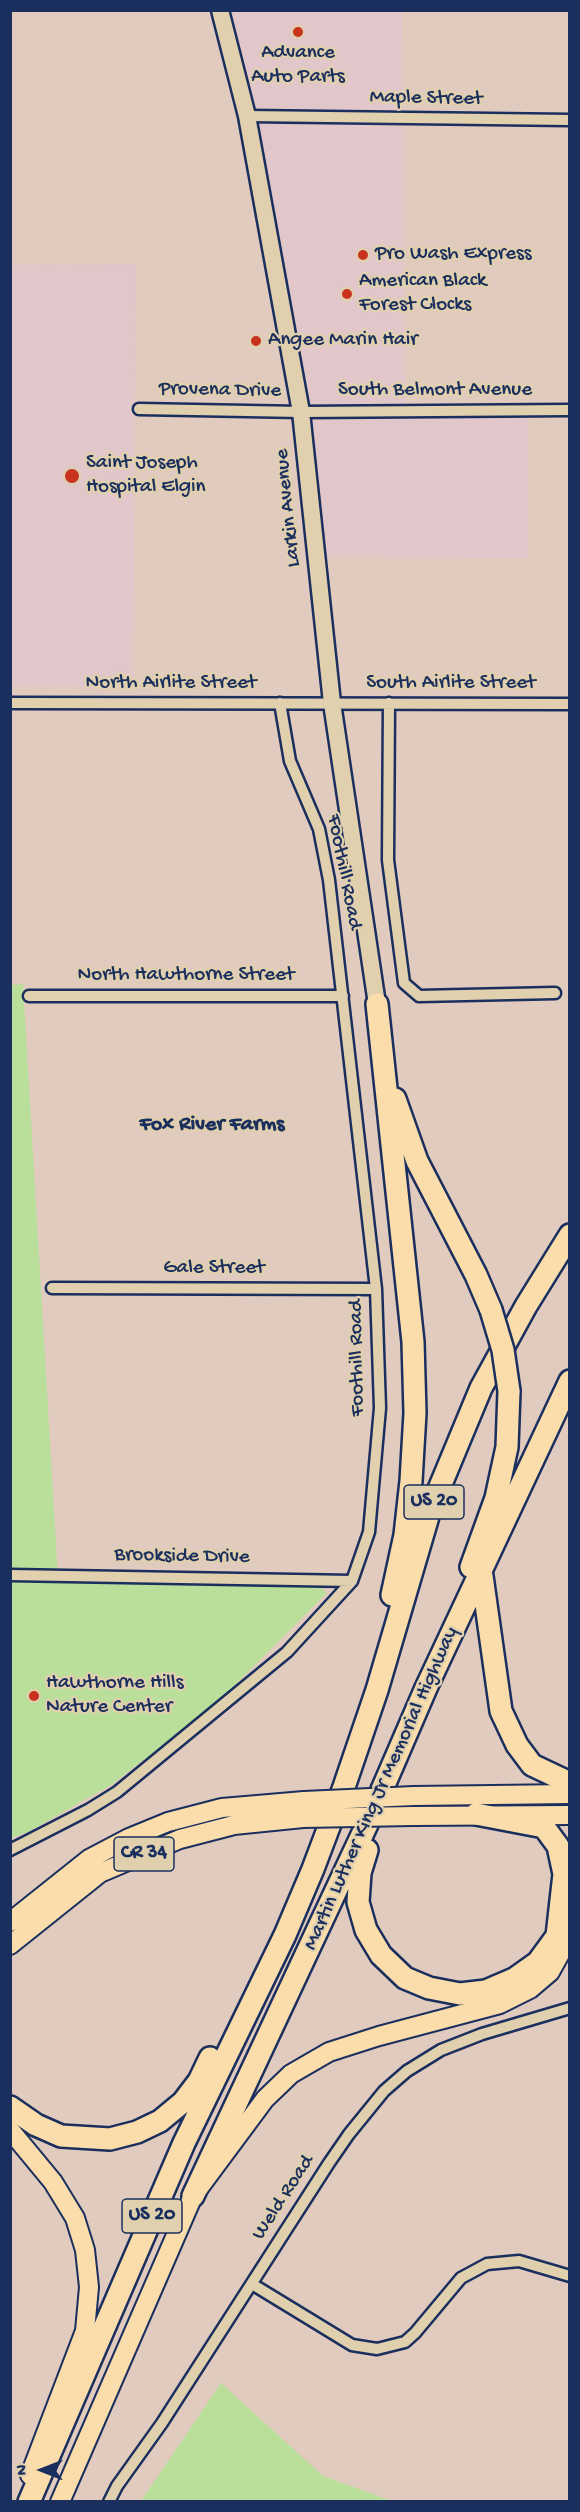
<!DOCTYPE html>
<style>
body{margin:0}
#map{position:relative;width:580px;height:2512px;overflow:hidden;background:#e1cabe;font-family:"Gochi Hand",sans-serif}
canvas{display:block}
.frame{position:absolute;inset:0;border:12px solid #1b2f5e;pointer-events:none}
.north{position:absolute;left:12px;top:2440px;width:60px;height:60px;-webkit-text-stroke:4px #e1d0ad;paint-order:stroke;rotate:270deg;font-size:16px;font-weight:700;line-height:24px;text-align:center;color:#1b2f5e}
.north::after{content:'';display:block;margin:auto;width:21px;height:27px;background:#1b2f5e;clip-path:polygon(50% 0,100% 100%,50% 72%,0 100%)}
</style>
<div id="map">
<canvas width="580" height="2512"></canvas>
<div class="frame"></div>
<div class="north">N</div>
</div>
<script>
const c = document.querySelector('canvas').getContext('2d');
c.lineJoin = 'round';
function fill(path, color) { c.fillStyle = color; c.fill(path, 'evenodd'); }
const shape = rows => new Path2D(rows.map(r => 'M' + r).join(''));
function stroke(path, color, width, dash) { c.strokeStyle = color; c.lineWidth = width; c.lineCap = dash ? 'butt' : 'round'; c.setLineDash(dash || []); c.stroke(path); }
function drawText(font, color, halo, rows, align = 'center') {
  c.font = font + ' "Gochi Hand",sans-serif'; c.lineWidth = 4.5; c.setLineDash([]); c.textBaseline = 'middle'; c.strokeStyle = halo; c.fillStyle = color; for (const [text, x, y, turn = 0] of rows) {
    c.save(); c.translate(x, y); c.rotate((+turn || 0) * Math.PI / 180); c.textAlign = isNaN(turn) ? turn : align; if (halo) c.strokeText(text, 0, 0); c.fillText(text, 0, 0); c.restore();
  }
}
const built = shape([
 [223,11,402,11,403,116,249,114],
 [250,119,403,121,405,408,303,410],
 [136,264,133,687,11,687,10,265],
 [528,412,528,558,318,557,303,414]
]);
const green = shape([
 [23,984,58,1578,320,1586,327,1593,216,1704,111,1785,28,1832,11,1838,10,985],
 [221,2383,323,2476,392,2501,141,2501]
]);
const street = shape([
 [247,116,570,120],
 [139,409,301,412,570,410],
 [10,703,570,704],
 [389,703,388,860,404,983,419,996,555,993],
 [29,996,343,996],
 [52,1288,376,1289],
 [10,1575,352,1581],
 [10,1850,88,1810,117,1792,287,1652,352,1581,369,1532,380,1408,376,1289,329,880,319,829,290,761,280,703],
 [252,2284,352,2345,377,2349,405,2342,415,2333,461,2278,487,2264,519,2261,570,2276],
 [109,2502,117,2486,162,2423,329,2163,349,2134,384,2091,407,2071,441,2050,482,2034,570,2008]
]);
const secondary = shape([
 [220,10,247,116,301,412,332,703,377,1004]
]);
const primary = shape([
 [414,1796,570,1794],
 [413,1816,570,1815],
 [10,1922,89,1859,129,1838,168,1822,222,1808,304,1801],
 [10,1945,100,1873,180,1839,234,1825,303,1818],
 [10,2130,53,2182,75,2218,85,2250,89,2287,85,2331,30,2475],
 [60,2502,193,2196,265,2099,291,2074,329,2052,379,2036,500,2004,530,1989,550,1972,570,1936]
]);
const highway = shape([
 [377,1004,413,1342,415,1413,411,1481,405,1535,392,1595],
 [395,1099,417,1161,476,1275,491,1310],
 [471,1567,496,1498,507,1447,509,1391],
 [482,1576,501,1711,517,1745,532,1765,570,1783],
 [367,1850,360,1873,358,1902,366,1930,381,1955,405,1978,429,1988,460,1994,486,1991,514,1979,538,1962,557,1936,564,1874,558,1846,544,1827,476,1814],
 [10,2107,36,2125,61,2136,110,2139,137,2132,160,2121,183,2102,199,2081,210,2058],
 [193,2196,369,1820,426,1688,570,1381],
 [29,2502,184,2143,285,1935,313,1869,344,1787,377,1690,429,1513,481,1388,526,1306,570,1235]
]);
const primaryBridge = shape([
 [304,1801,414,1796],
 [303,1818,413,1816]
]);
const highwayBridge = shape([
 [491,1310,503,1350,509,1391]
]);
const markers = [
 [298,32,6,"#c8321e"],
 [363,255,6,"#c8321e"],
 [347,294,6,"#c8321e"],
 [256,341,6,"#c8321e"],
 [72,476,8,"#c8321e"],
 [34,1696,6,"#c8321e"]
];
const shields = [
 [434,1502,60],
 [144,1854,60],
 [152,2216,60]
];
const shieldNames = [
 ["US 20",434,1502],
 ["CR 34",144,1854],
 ["US 20",152,2216]
];
const poiNames = [
 ["Advance",298,54,"center"],
 ["Auto Parts",298,78,"center"],
 ["Pro Wash Express",375,255],
 ["American Black",359,282],
 ["Forest Clocks",359,306],
 ["Angee Marin Hair",268,341],
 ["Saint Joseph",86,464],
 ["Hospital Elgin",86,488],
 ["Hawthorne Hills",46,1684],
 ["Nature Center",46,1708]
];
const streetNames = [
 ["Maple Street",426,99,1],
 ["Provena Drive",220,391,1],
 ["South Belmont Avenue",435,391],
 ["Larkin Avenue",289,508,-96],
 ["North Airlite Street",171,684],
 ["South Airlite Street",451,684],
 ["Foothill Road",343,872,79],
 ["North Hawthorne Street",186,976],
 ["Gale Street",214,1269],
 ["Foothill Road",358,1358,-91],
 ["Brookside Drive",182,1557,1],
 ["Martin Luther King Jr Memorial Highway",382,1789,-66],
 ["Weld Road",284,2198,-57]
];
const neighbourhoodNames = [
 ["Fox River Farms",212,1126]
];
fill(built, '#e1c6ca');
fill(green, '#b9df9b');
stroke(street, '#1b2f5e', 15);
stroke(secondary, '#1b2f5e', 21);
stroke(primary, '#1b2f5e', 22);
stroke(highway, '#1b2f5e', 26);
stroke(street, '#e1d0ad', 10);
stroke(secondary, '#e1d0ad', 16);
stroke(primary, '#fbddab', 18);
stroke(highway, '#fbddab', 21);
stroke(primaryBridge, '#1b2f5e', 22, []);
stroke(highwayBridge, '#1b2f5e', 26, []);
stroke(primaryBridge, '#fbddab', 18);
stroke(highwayBridge, '#fbddab', 21);
for (const [x, y, r, color] of markers) { const dot = new Path2D(); dot.arc(x, y, r, 0, 2 * Math.PI); c.fillStyle = color; c.fill(dot); stroke(dot, '#e1d0ad', 2); }
for (const [x, y, w] of shields) { const box = new Path2D(); box.roundRect(x - w / 2, y - 17, w, 34, 4.5); c.fillStyle = '#e1d0ad'; c.fill(box); stroke(box, '#1b2f5e', 1.5); }
drawText('bold 20px', '#1b2f5e', null, shieldNames);
drawText('21px', '#1b2f5e', '#e1d0ad', poiNames, 'left');
drawText('21px', '#1b2f5e', '#e1d0ad', streetNames);
drawText('bold 22px', '#1b2f5e', '#e1d0ad', neighbourhoodNames);
</script>
